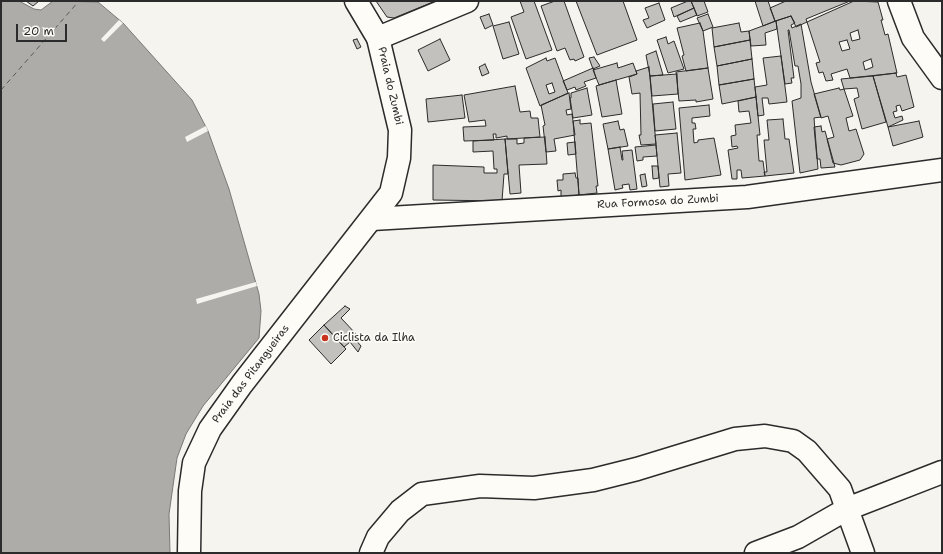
<!DOCTYPE html>
<style>
body{margin:0}
#map{position:relative;width:943px;height:554px;overflow:hidden;background:#f5f4ef;font-family:"Shantell Sans",sans-serif}
canvas{display:block}
.frame{position:absolute;inset:0;border:2px solid #2b2b2b;pointer-events:none}
.scale{position:absolute;left:16px;top:24px;width:51px;height:18px;box-sizing:border-box;border:2px solid #2b2b2b;border-top:0;padding-left:5px;font-size:12px;line-height:14px;white-space:nowrap;color:#2b2b2b;-webkit-text-stroke:3px #fdfcf7;paint-order:stroke}
</style>
<div id="map">
<canvas width="943" height="554"></canvas>
<div class="frame"></div>
<div class="scale">20 m</div>
</div>
<script>
const c = document.querySelector('canvas').getContext('2d');
c.lineJoin = 'round';
function fill(path, color) { c.fillStyle = color; c.fill(path, 'evenodd'); }
const shape = rows => new Path2D(rows.map(r => 'M' + r).join(''));
function stroke(path, color, width, dash) { c.strokeStyle = color; c.lineWidth = width; c.lineCap = dash ? 'butt' : 'round'; c.setLineDash(dash || []); c.stroke(path); }
function drawText(font, color, halo, rows, align = 'center') {
  c.font = font + ' "Shantell Sans",sans-serif'; c.lineWidth = 3.5; c.setLineDash([]); c.textBaseline = 'middle'; c.strokeStyle = halo; c.fillStyle = color; for (const [text, x, y, turn = 0] of rows) {
    c.save(); c.translate(x, y); c.rotate((+turn || 0) * Math.PI / 180); c.textAlign = isNaN(turn) ? turn : align; if (halo) c.strokeText(text, 0, 0); c.fillText(text, 0, 0); c.restore();
  }
}
const water = shape([
 [1,1,19,1,34,9,41,10,53,1,98,2,123,23,192,100,208,131,229,189,259,294,261,311,259,338,203,406,186,434,177,458,169,514,170,553,1,553,1,1]
]);
const pier = shape([
 [119,20,123,23,104,42,101,39],
 [206,126,208,131,187,142,185,137],
 [256,282,257,286,197,304,196,299]
]);
const ferry = shape([
 [1,90,79,1]
]);
const building = shape([
 [26,1,39,1,33,6,26,1],
 [376,1,433,1,433,2,394,18,387,17,376,1],
 [520,1,534,1,552,50,526,59,511,17,524,12,520,1],
 [555,1,564,1,584,57,575,61,574,59,570,60,565,48,557,51,541,6,555,1],
 [576,1,623,1,637,40,597,55,576,1],
 [688,1,691,1,694,8,674,17,671,8,688,1],
 [691,1,704,1,708,12,697,16,691,1],
 [755,1,768,1,775,21,763,26,755,1],
 [786,1,850,1,806,19,807,22,796,27,791,16,775,21,770,8,786,1],
 [854,1,878,2,883,20,881,20,885,35,888,34,897,73,850,78,847,69,831,74,833,80,826,81,823,72,819,73,816,63,820,62,807,22,854,1],
 [858,30,860,39,852,41,850,33,858,30],
 [847,40,850,49,842,51,839,42,847,40],
 [871,59,873,67,865,70,863,62,871,59],
 [659,3,665,20,647,28,643,20,649,18,645,8,659,3],
 [694,8,697,15,680,22,677,16,694,8],
 [489,14,493,25,485,29,480,17,489,14],
 [708,14,713,27,703,31,697,18,708,14],
 [791,16,795,23,791,25,792,28,801,24,811,82,821,117,814,118,818,169,800,173,792,101,801,98,801,84,798,66,795,66,789,30,788,30,794,78,791,78,792,83,785,84,776,21,791,16],
 [776,21,777,29,765,33,766,45,751,46,749,31,776,21],
 [509,22,519,54,503,59,493,26,509,22],
 [700,23,703,31,708,68,686,71,682,56,684,55,677,28,700,23],
 [739,23,741,32,749,31,750,40,714,47,712,28,739,23],
 [666,37,668,44,674,41,684,69,668,73,657,40,666,37],
 [357,39,361,47,357,49,353,40,357,39],
 [440,39,450,60,428,71,418,50,440,39],
 [750,40,752,59,717,66,714,47,750,40],
 [656,51,663,75,650,76,646,55,656,51],
 [781,56,787,102,769,104,768,98,762,98,764,115,758,116,755,87,767,85,763,58,781,56],
 [594,57,600,66,593,69,589,58,594,57],
 [546,58,547,61,555,58,568,93,540,106,526,68,546,58],
 [552,83,555,92,549,94,546,85,552,83],
 [752,59,754,79,719,85,717,66,752,59],
 [617,63,618,68,633,63,637,74,599,85,593,70,617,63],
 [485,64,489,73,482,76,479,67,485,64],
 [649,67,656,144,641,145,639,135,641,135,640,93,632,94,629,77,637,74,636,71,649,67],
 [593,68,596,78,584,82,586,86,576,90,575,87,567,90,563,81,593,68],
 [708,68,713,99,696,102,696,100,679,101,676,72,708,68],
 [896,73,897,77,906,75,914,107,902,111,900,105,896,106,897,111,893,112,895,118,902,116,903,120,888,127,873,76,896,73],
 [677,74,678,94,652,96,650,76,677,74],
 [873,76,886,122,862,129,854,99,859,97,857,88,844,89,841,79,873,76],
 [754,79,756,97,722,104,719,85,754,79],
 [616,80,622,114,602,117,596,86,616,80],
 [515,86,520,112,530,111,531,118,538,118,540,137,507,139,507,136,496,138,496,134,493,134,494,140,464,141,463,127,486,126,485,120,469,122,464,95,515,86],
 [587,88,592,115,573,118,570,98,571,98,571,93,587,88],
 [839,88,840,90,844,89,853,116,846,118,849,131,856,129,864,154,860,160,841,165,833,163,827,139,834,137,828,116,821,118,814,94,839,88],
 [569,93,571,109,566,110,567,115,572,114,575,135,554,139,556,151,546,152,543,126,545,125,541,105,569,93],
 [462,95,465,118,428,122,426,99,462,95],
 [756,97,760,135,757,135,759,161,763,161,765,176,742,178,741,170,737,170,737,179,732,179,728,150,738,148,737,146,732,147,731,136,736,135,735,125,751,123,749,111,739,112,738,101,756,97],
 [673,102,676,129,655,131,653,104,673,102],
 [709,105,710,116,692,118,692,123,695,123,696,129,693,129,694,143,698,142,698,140,714,138,721,175,685,180,679,108,709,105],
 [783,119,785,139,789,139,794,173,765,176,764,172,767,172,764,140,769,140,767,120,783,119],
 [580,120,580,124,591,123,598,186,596,186,597,193,579,195,573,121,580,120],
 [618,121,620,130,624,129,628,146,608,149,603,124,618,121],
 [919,121,923,137,893,146,888,127,919,121],
 [821,126,822,132,825,131,835,167,821,168,820,159,817,159,814,127,821,126],
 [677,133,681,173,668,174,669,186,660,187,655,135,677,133],
 [545,137,547,164,519,165,521,193,510,194,505,139,517,139,517,144,524,143,524,138,545,137],
 [505,139,508,174,504,174,502,201,433,200,433,165,484,167,484,173,497,173,497,169,494,169,493,151,473,152,473,141,505,139],
 [575,142,576,154,568,155,567,143,575,142],
 [656,145,657,156,643,157,643,160,637,161,635,147,656,145],
 [620,147,622,160,623,160,622,151,632,150,637,189,630,190,629,184,622,185,623,188,615,190,608,149,620,147],
 [652,166,658,166,659,178,653,179,652,166],
 [575,173,576,178,578,178,579,195,561,197,561,190,558,191,557,180,563,180,563,174,575,173],
 [645,174,647,186,642,187,640,175,645,174],
 [345,306,350,309,341,318,357,335,354,338,361,346,358,352,350,342,344,347,324,325,345,306],
 [324,325,346,349,331,364,309,340,324,325]
]);
const minor = shape([
 [378,38,467,1],
 [372,219,747,197,942,170],
 [371,553,378,537,400,511,422,494,480,486,534,488,593,480,637,469,735,439,765,436,793,441,807,451,840,489,847,509,798,537,756,553],
 [863,553,847,509,942,472]
]);
const major = shape([
 [899,1,913,38,942,78],
 [189,553,190,491,194,463,210,429,242,384,391,193,399,158,400,130,378,38,356,1]
]);
const markers = [
 [325,338,4,"#c8321e"]
];
const streetNames = [
 ["Praia do Zumbi",390,86,77],
 ["Rua Formosa do Zumbi",658,202,-3],
 ["Praia das Pitangueiras",251,374,-53]
];
const poiNames = [
 ["Ciclista da Ilha",333,338]
];
fill(water, '#adaca9');
stroke(water, '#797877', 1);
fill(pier, '#f5f4ef');
stroke(ferry, '#585857', 1, [5, 4]);
fill(building, '#c2c1be');
stroke(building, '#2b2b2b', 1);
stroke(minor, '#2b2b2b', 25);
stroke(major, '#2b2b2b', 25);
stroke(minor, '#fdfcf7', 22);
stroke(major, '#fdfcf7', 22);
for (const [x, y, r, color] of markers) { const dot = new Path2D(); dot.arc(x, y, r, 0, 2 * Math.PI); c.fillStyle = color; c.fill(dot); stroke(dot, '#fdfcf7', 1.5); }
drawText('11px', '#2b2b2b', '#fdfcf7', streetNames);
drawText('11px', '#2b2b2b', '#fdfcf7', poiNames, 'left');
</script>
